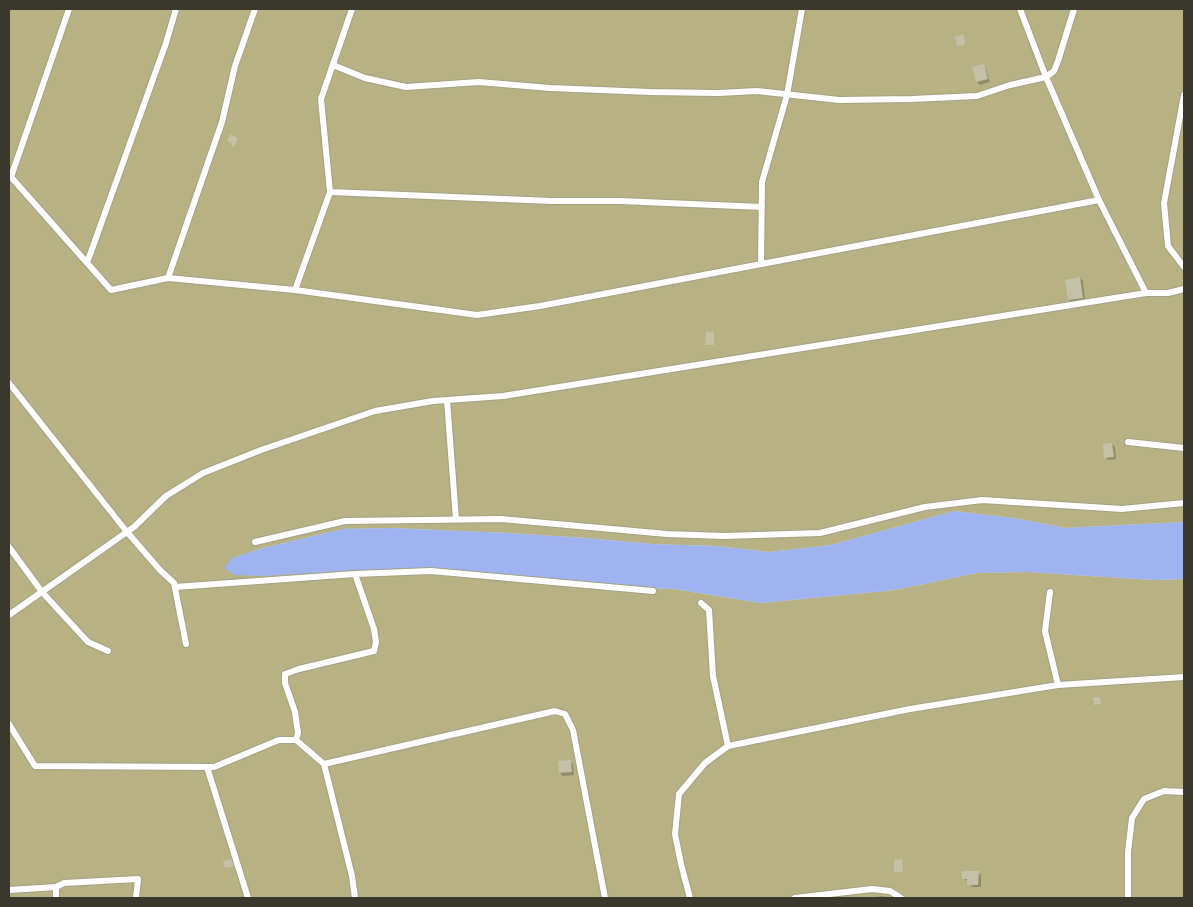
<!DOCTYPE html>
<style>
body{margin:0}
#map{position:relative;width:1193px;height:907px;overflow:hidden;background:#e4e0c4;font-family:"Work Sans",sans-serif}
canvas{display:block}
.frame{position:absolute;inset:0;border:10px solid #3a382d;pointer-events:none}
</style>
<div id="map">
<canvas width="1193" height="907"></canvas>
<div class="frame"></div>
</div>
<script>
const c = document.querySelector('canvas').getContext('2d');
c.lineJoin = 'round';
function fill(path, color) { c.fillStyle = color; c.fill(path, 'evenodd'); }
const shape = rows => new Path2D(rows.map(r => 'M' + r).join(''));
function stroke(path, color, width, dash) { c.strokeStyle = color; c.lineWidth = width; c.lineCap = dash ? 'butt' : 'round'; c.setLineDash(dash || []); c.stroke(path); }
const green = shape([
 [9,9,1184,9,1184,522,1065,528,1014,518,954,511,831,545,769,552,717,546,651,544,586,538,508,533,392,528,343,529,263,548,233,558,363,570,453,572,542,578,583,581,620,587,674,589,761,603,895,590,977,573,1027,572,1153,580,1184,579,1184,898,9,898]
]);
const water = shape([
 [954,511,1014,518,1065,528,1184,522,1184,579,1153,580,1027,572,977,573,895,590,761,603,674,589,620,587,583,581,453,572,363,570,264,576,234,575,224,568,232,558,263,548,343,529,392,528,508,533,586,538,651,544,717,546,769,552,831,545]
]);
const shadow = shape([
 [983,66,986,69,990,82,980,85,977,82,974,68],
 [1080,278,1083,281,1085,300,1072,303,1069,300],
 [1112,444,1115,447,1116,459,1108,460,1105,457],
 [570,761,573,764,574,775,563,776,560,773],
 [978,872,981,875,981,887,972,887,969,882,964,879],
 [884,896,885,898,875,898,875,897]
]);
const building = shape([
 [964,35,965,45,957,46,955,36],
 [984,64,988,79,976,82,972,67],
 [230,134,238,138,234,147,231,145,232,143,227,141],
 [1080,277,1083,298,1068,300,1065,280],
 [706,332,714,332,714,345,705,345],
 [1112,443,1114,457,1104,458,1103,444],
 [1093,697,1100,697,1101,704,1094,705],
 [571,760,572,772,559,773,558,761],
 [232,859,234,866,225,868,223,861],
 [902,859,903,872,894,872,894,860],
 [962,871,979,871,978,885,967,885,967,879,962,879]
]);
const lane = shape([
 [69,9,11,177,111,290,168,278,222,122,235,66,255,9],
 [1020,9,1046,77,1099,200,1146,293],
 [333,65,365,78,406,87,479,82,550,88,650,92,718,93,757,91,839,100,912,99,977,96,1010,85,1046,77,1054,71,1058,61,1074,9],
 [1184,95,1164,203,1168,246,1184,267],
 [330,192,552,201,620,201,762,207],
 [87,263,166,43,176,9],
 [761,264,762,182,787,95,802,9],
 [168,278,295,290,477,315,540,306,1099,200],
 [295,290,330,192,321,99,352,9],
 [9,383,127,532,160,570,174,583,186,644],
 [447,400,456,519],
 [1128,442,1184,448],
 [255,542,345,521,501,519,667,534,724,536,820,533,925,507,982,500,1122,509,1184,503],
 [9,547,42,592,88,642,108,651],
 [175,587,355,574,431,571,653,591],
 [1050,592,1045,631,1058,685],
 [701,603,709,610,713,676,728,746],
 [9,615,134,527,166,496,203,473,261,450,375,411,433,401,503,396,1146,293,1168,293,1184,289],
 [9,724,35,766,214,767,279,740,296,740,324,764,555,711,565,714,573,730,605,898],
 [296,740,298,733,295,712,285,683,285,674,299,669,374,651,376,642,374,629,355,574],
 [324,764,352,876,355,898],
 [207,767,248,898],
 [9,890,56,887,64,883,138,879,136,898],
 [56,898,56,887],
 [690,898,681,864,675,834,679,794,705,763,728,746,910,709,1058,685,1184,677],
 [795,898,872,889,890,891,901,898],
 [1128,898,1128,852,1132,818,1144,799,1164,791,1184,792]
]);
fill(green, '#b7b184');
fill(water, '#9eb3ef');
fill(shadow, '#0003');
fill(building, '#c5c1a6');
stroke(lane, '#a4a187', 8);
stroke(lane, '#fff', 6);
</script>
